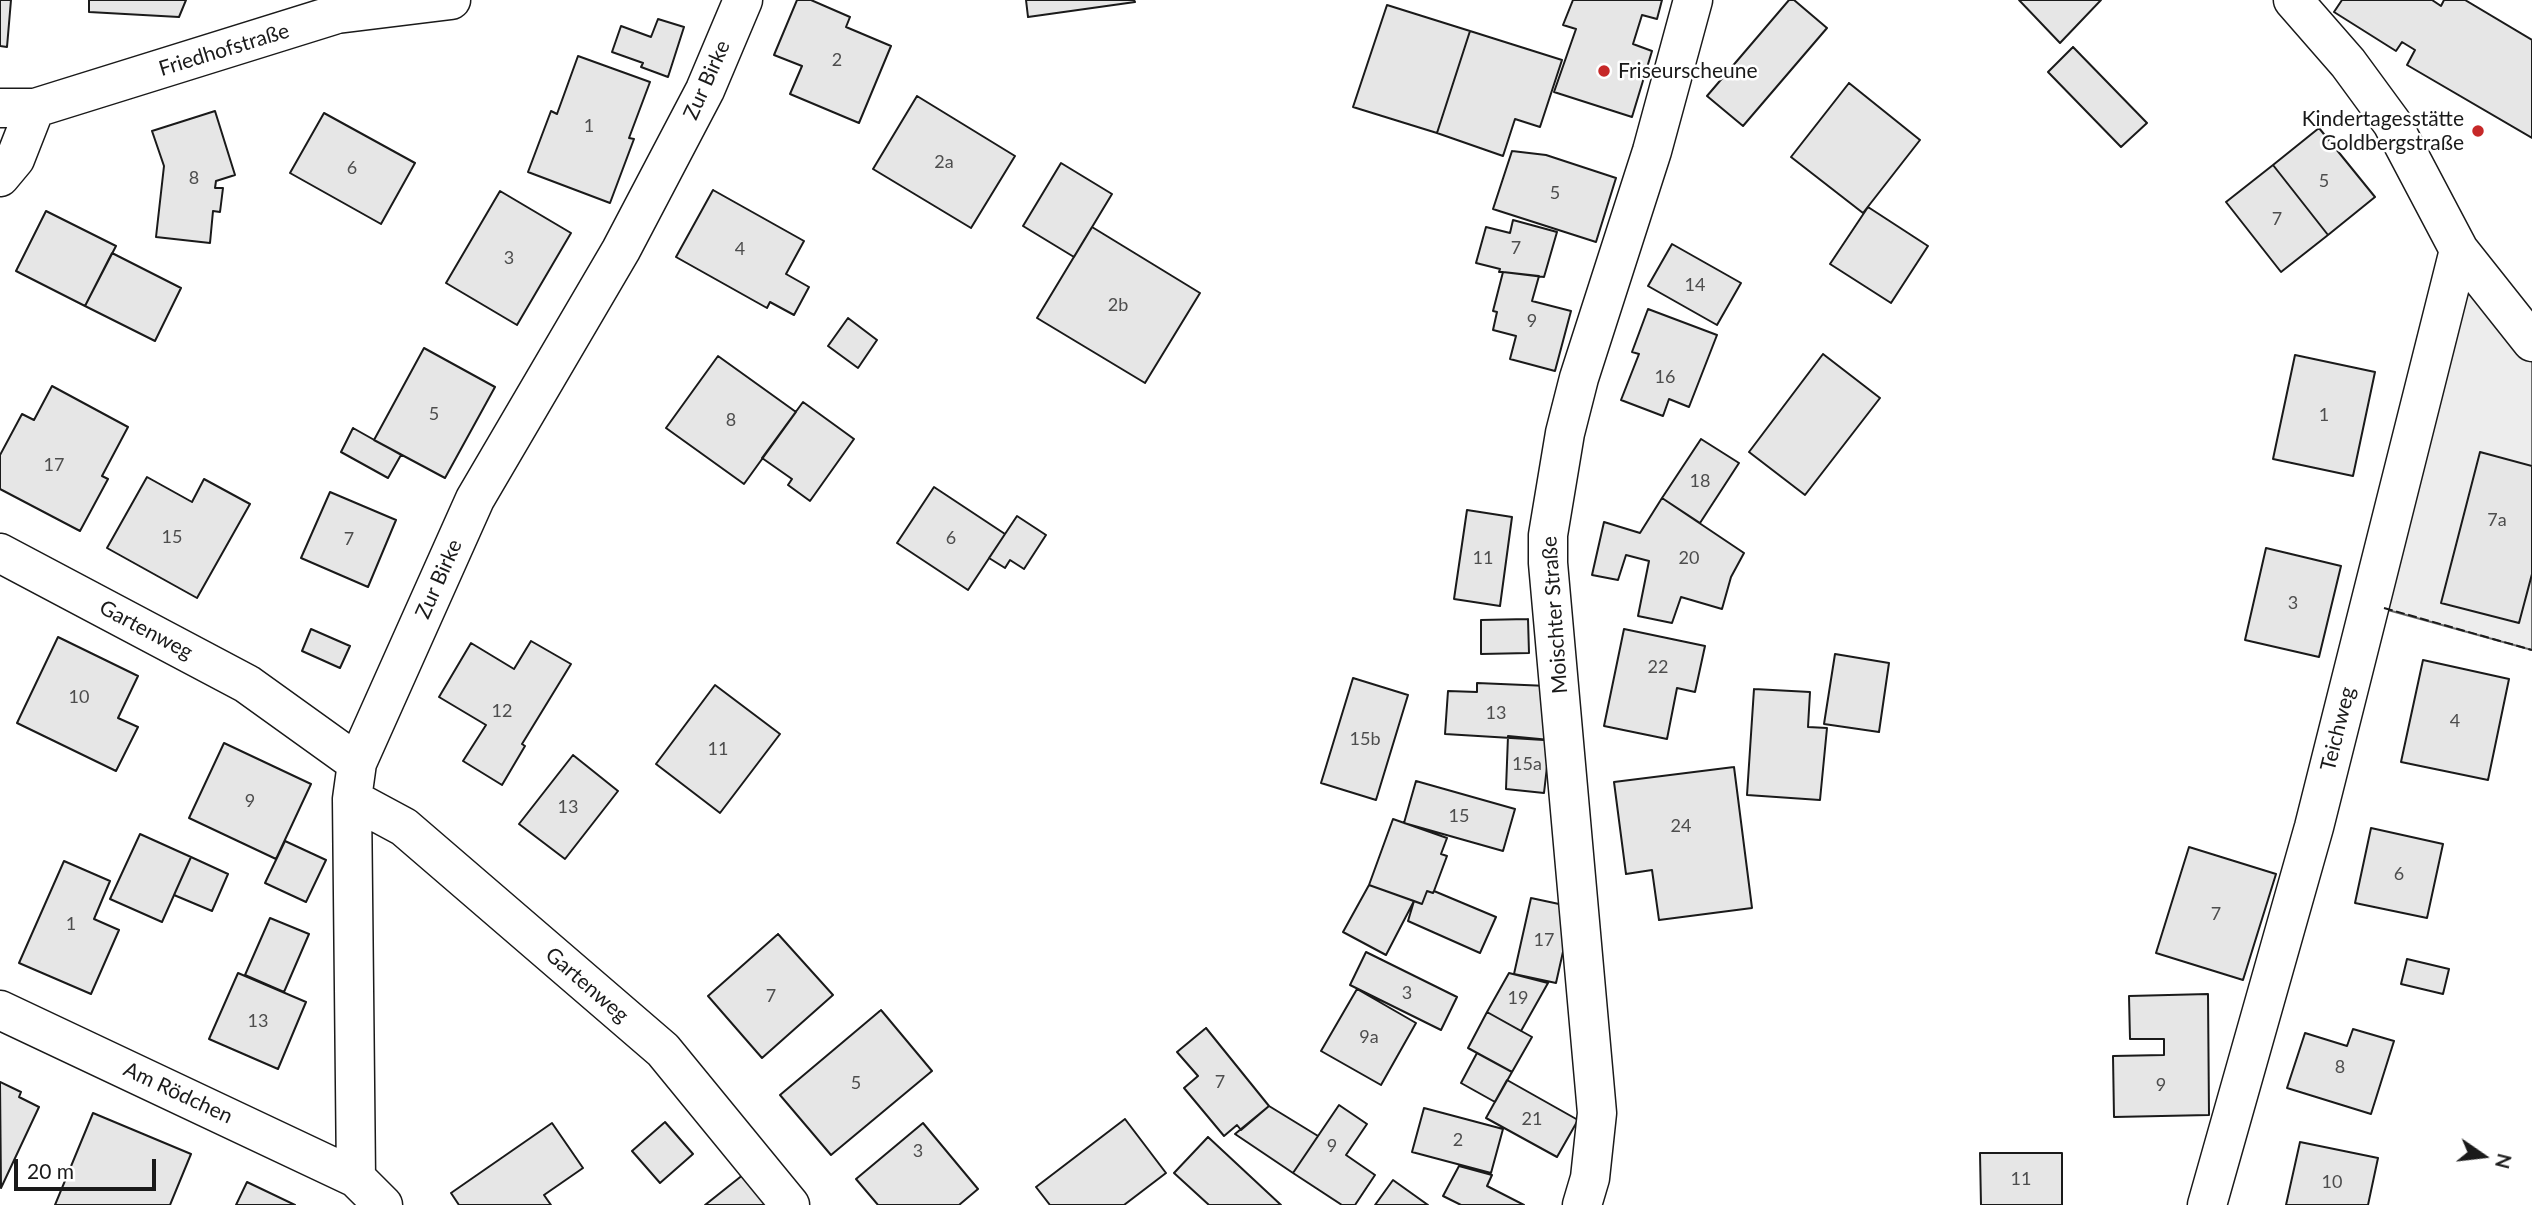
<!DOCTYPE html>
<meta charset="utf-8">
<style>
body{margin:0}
#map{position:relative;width:2532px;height:1205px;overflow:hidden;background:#fff;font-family:Lato,sans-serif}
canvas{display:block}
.north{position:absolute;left:2448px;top:1121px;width:70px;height:70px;-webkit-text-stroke:5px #fff;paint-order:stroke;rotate:104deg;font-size:19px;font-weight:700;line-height:28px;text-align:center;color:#1a1a1a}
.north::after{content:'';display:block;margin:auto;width:24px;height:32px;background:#1a1a1a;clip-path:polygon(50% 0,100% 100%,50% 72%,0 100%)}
.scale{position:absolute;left:14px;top:1159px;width:142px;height:32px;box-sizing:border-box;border:4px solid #1a1a1a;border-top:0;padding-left:9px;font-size:21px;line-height:24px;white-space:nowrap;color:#1a1a1a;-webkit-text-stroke:5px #fff;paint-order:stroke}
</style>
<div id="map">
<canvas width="2532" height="1205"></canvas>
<div class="north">N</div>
<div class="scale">20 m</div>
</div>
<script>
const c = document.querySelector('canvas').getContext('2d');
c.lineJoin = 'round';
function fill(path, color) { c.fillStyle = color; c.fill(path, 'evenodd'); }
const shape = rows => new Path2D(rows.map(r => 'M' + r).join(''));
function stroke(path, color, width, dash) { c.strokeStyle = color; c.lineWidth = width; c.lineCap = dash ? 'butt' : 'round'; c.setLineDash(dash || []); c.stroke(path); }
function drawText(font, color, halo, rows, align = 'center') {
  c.font = font + ' Lato,sans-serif'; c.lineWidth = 5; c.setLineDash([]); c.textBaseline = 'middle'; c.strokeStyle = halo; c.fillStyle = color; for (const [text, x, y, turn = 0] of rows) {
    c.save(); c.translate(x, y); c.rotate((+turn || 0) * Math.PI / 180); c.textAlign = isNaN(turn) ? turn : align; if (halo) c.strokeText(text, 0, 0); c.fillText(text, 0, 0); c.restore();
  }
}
const built = shape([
 [2464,271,2532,356,2532,650,2377,607,2464,271]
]);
const building = shape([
 [0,0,11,0,7,47,0,46,0,0],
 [89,0,186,0,179,17,89,12,89,0],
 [797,0,811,0,850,17,846,27,891,46,859,123,790,94,802,66,774,55,797,0],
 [1026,0,1134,0,1135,2,1028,17,1026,0],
 [1573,0,1662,0,1657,19,1642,15,1633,44,1652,51,1632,117,1554,92,1576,29,1563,25,1573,0],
 [1789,0,1794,0,1827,28,1743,126,1707,96,1789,0],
 [2019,0,2101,0,2060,43,2019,0],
 [2342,0,2432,0,2441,6,2444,0,2465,0,2532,40,2532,138,2407,65,2415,50,2402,42,2396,51,2334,12,2342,0],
 [1387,5,1470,31,1437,133,1353,107,1387,5],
 [658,19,684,27,668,77,641,67,643,63,612,52,621,26,651,37,658,19],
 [1470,31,1562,60,1540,127,1515,119,1503,156,1437,133,1470,31],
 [2073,47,2147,123,2121,147,2048,72,2073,47],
 [578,56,650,82,629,138,634,139,610,203,528,172,551,111,557,114,578,56],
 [1849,83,1920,140,1863,213,1791,157,1849,83],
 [917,96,1015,156,971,228,873,169,917,96],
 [215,111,235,175,216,181,215,188,223,188,220,212,213,211,210,243,156,237,164,166,152,131,215,111],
 [324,113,415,163,381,224,290,173,324,113],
 [2319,128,2375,197,2328,235,2273,165,2319,128],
 [1512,151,1546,155,1616,178,1596,242,1493,209,1512,151],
 [1061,163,1112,194,1074,257,1023,226,1061,163],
 [2273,165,2328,235,2281,272,2226,202,2273,165],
 [713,190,804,241,786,274,809,287,794,315,770,302,767,308,676,257,713,190],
 [500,191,571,233,517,325,446,283,500,191],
 [1868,207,1928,246,1891,303,1830,264,1868,207],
 [46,211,116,246,85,306,16,271,46,211],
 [1513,220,1557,232,1544,277,1503,272,1499,272,1500,269,1476,263,1486,227,1510,233,1513,220],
 [1092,227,1200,293,1145,383,1037,318,1092,227],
 [1672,244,1741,283,1717,325,1648,286,1672,244],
 [112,253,181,288,155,341,85,306,112,253],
 [1503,272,1539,276,1532,301,1571,311,1555,371,1510,359,1516,336,1493,330,1497,312,1493,311,1503,272],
 [1648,309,1717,335,1689,407,1669,399,1663,416,1621,400,1639,354,1632,352,1648,309],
 [848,318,877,340,858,368,828,346,848,318],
 [424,348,495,387,445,478,374,440,424,348],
 [1823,354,1880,398,1805,495,1749,452,1823,354],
 [2295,355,2375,372,2353,476,2273,459,2295,355],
 [718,356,796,412,744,484,666,428,718,356],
 [52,386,128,427,102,476,108,479,80,531,0,489,0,455,22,414,34,420,52,386],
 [803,402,854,439,810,501,788,485,792,479,762,458,803,402],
 [353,428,401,455,388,478,341,452,353,428],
 [1701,439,1739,463,1700,523,1662,498,1701,439],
 [2480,452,2532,466,2532,574,2519,623,2441,603,2480,452],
 [147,477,192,502,204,479,250,504,197,598,107,548,147,477],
 [934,487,1005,534,968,590,897,543,934,487],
 [330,492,396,520,368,587,301,558,330,492],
 [1662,498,1744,553,1731,577,1722,609,1681,597,1672,623,1638,616,1649,561,1626,555,1618,580,1592,575,1604,522,1640,533,1662,498],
 [1467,510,1512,517,1500,606,1454,599,1467,510],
 [1017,516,1046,535,1024,569,1010,560,1005,568,989,558,1017,516],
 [2266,548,2341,566,2319,657,2245,640,2266,548],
 [1528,619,1529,653,1481,654,1481,620,1528,619],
 [311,629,350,646,340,668,302,651,311,629],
 [1624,629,1705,646,1695,692,1677,688,1667,739,1604,726,1624,629],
 [58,637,138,676,118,718,138,727,116,771,17,723,58,637],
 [531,641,571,664,522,744,525,746,502,785,463,761,486,725,439,697,471,643,514,669,531,641],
 [1835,654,1889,663,1879,732,1824,724,1835,654],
 [2423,660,2509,679,2488,780,2401,762,2423,660],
 [1353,678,1408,695,1376,800,1321,783,1353,678],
 [1477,683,1548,686,1544,740,1445,734,1448,691,1477,692,1477,683],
 [715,685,780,734,720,813,656,764,715,685],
 [1754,689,1810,692,1808,727,1827,728,1820,800,1747,795,1754,689],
 [1508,736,1550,740,1544,793,1506,789,1508,736],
 [224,743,311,784,276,859,189,818,224,743],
 [573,755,618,791,565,859,519,824,573,755],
 [1734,767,1752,908,1659,920,1652,870,1626,874,1614,782,1734,767],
 [1416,781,1515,809,1503,851,1404,823,1416,781],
 [1393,819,1447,838,1441,854,1447,856,1434,891,1433,893,1427,891,1422,904,1369,885,1393,819],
 [2371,828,2443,844,2427,918,2355,903,2371,828],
 [140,834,191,857,162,922,110,899,140,834],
 [285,841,326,860,306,902,265,883,285,841],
 [2189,847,2276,874,2243,980,2156,953,2189,847],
 [191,857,228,874,212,911,174,895,191,857],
 [64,861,110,881,94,919,119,930,91,994,19,963,64,861],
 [1369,885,1414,901,1386,955,1343,932,1369,885],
 [1427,891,1433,893,1434,891,1496,917,1480,953,1408,921,1414,901,1422,904,1427,891],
 [1531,898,1573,907,1556,983,1514,974,1531,898],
 [270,918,309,934,284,992,245,975,270,918],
 [778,934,833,995,762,1058,708,996,778,934],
 [1366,952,1457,997,1441,1030,1350,985,1366,952],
 [2407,959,2449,969,2443,994,2401,984,2407,959],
 [238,973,306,1002,278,1069,209,1039,238,973],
 [1509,973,1548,983,1521,1031,1487,1012,1509,973],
 [1357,989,1416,1023,1381,1085,1321,1051,1357,989],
 [2208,994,2209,1115,2114,1117,2113,1056,2164,1055,2164,1039,2130,1039,2129,996,2208,994],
 [881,1010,932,1071,831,1155,780,1095,881,1010],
 [1487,1012,1532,1037,1512,1072,1468,1048,1487,1012],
 [1206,1028,1269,1106,1241,1130,1237,1125,1224,1136,1184,1088,1198,1076,1177,1052,1206,1028],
 [2353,1029,2394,1041,2371,1114,2287,1088,2305,1033,2347,1046,2353,1029],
 [1477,1053,1512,1072,1495,1102,1461,1083,1477,1053],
 [1507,1080,1578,1120,1557,1157,1486,1118,1507,1080],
 [0,1082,21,1092,19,1097,39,1107,1,1188,0,1082],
 [1339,1105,1367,1124,1346,1155,1375,1175,1355,1205,1342,1205,1293,1173,1339,1105],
 [1269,1106,1318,1136,1293,1173,1235,1134,1269,1106],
 [1424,1108,1503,1129,1491,1173,1412,1152,1424,1108],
 [93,1113,191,1154,170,1205,55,1205,93,1113],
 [1125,1119,1166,1173,1124,1205,1050,1205,1036,1187,1125,1119],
 [665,1122,693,1154,660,1183,632,1151,665,1122],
 [552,1123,583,1168,544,1195,551,1205,459,1205,451,1193,552,1123],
 [923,1123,978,1189,959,1205,878,1205,856,1179,923,1123],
 [1208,1137,1281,1205,1209,1205,1174,1173,1208,1137],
 [2300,1142,2378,1158,2368,1205,2286,1205,2300,1142],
 [1980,1153,2062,1153,2062,1205,1981,1205,1980,1153],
 [1459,1166,1492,1175,1487,1186,1524,1205,1461,1205,1443,1196,1459,1166],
 [744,1174,768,1205,705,1205,744,1174],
 [1393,1180,1428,1205,1375,1205,1393,1180],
 [247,1182,295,1205,236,1205,247,1182]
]);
const minor = shape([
 [2293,0,2348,63,2392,123,2459,250,2532,342],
 [0,108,35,108,337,14,451,0],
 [0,177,15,159,35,108],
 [0,553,247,684,357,763],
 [352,799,404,827,663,1050,790,1205],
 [0,1010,356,1178],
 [383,1205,356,1178,352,799,357,763,475,499,621,250,705,90,743,0],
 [2207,1205,2314,827,2459,250]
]);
const tertiary = shape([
 [1582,1205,1590,1178,1597,1113,1548,563,1548,535,1565,433,1579,378,1652,151,1693,0]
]);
const fence = shape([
 [2384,608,2532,650]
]);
const markers = [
 [1604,71,7,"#c62828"],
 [2478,131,7,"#c62828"]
];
const numberNames = [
 ["2",837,60],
 ["1",589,126],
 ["2a",944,162],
 ["6",352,168],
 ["8",194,178],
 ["5",2324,181],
 ["5",1555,193],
 ["7",2277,219],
 ["7",1516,248],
 ["4",740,249],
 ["3",509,258],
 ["14",1695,285],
 ["2b",1118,305],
 ["9",1532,321],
 ["16",1665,377],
 ["5",434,414],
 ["1",2324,415],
 ["8",731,420],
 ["17",54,465],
 ["18",1700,481],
 ["7a",2497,520],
 ["15",172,537],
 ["6",951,538],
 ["7",349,539],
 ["11",1483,558],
 ["20",1689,558],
 ["3",2293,603],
 ["22",1658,667],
 ["10",79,697],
 ["12",502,711],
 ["13",1496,713],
 ["4",2455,721],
 ["15b",1365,739],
 ["11",718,749],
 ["15a",1527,764],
 ["9",250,801],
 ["13",568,807],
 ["15",1459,816],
 ["24",1681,826],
 ["6",2399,874],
 ["7",2216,914],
 ["1",71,924],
 ["17",1544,940],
 ["3",1407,993],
 ["7",771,996],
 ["19",1518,998],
 ["13",258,1021],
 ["9a",1369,1037],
 ["8",2340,1067],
 ["7",1220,1082],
 ["5",856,1083],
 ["9",2161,1085],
 ["21",1532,1119],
 ["2",1458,1140],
 ["9",1332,1146],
 ["3",918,1151],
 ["11",2021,1179],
 ["10",2332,1182]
];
const streetNames = [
 ["Friedhofstraße",224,50,-17],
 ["Zur Birke",707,80,-66],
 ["Zur Birke",439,579,-66],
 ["Moischter Straße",1555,615,-94],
 ["Gartenweg",146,630,28],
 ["Teichweg",2338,729,-76],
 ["Gartenweg",587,985,41],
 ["Am Rödchen",178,1093,25]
];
const poiNames = [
 ["Friseurscheune",1618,71],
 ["Kindertagesstätte",2464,119,"right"],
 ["Goldbergstraße",2464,143,"right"]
];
fill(built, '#ededed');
stroke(built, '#6a6a6a', 2);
fill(building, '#e6e6e6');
stroke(building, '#1a1a1a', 2);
stroke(minor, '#1a1a1a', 41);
stroke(tertiary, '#1a1a1a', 41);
stroke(minor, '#fff', 38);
stroke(tertiary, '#fff', 38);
stroke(fence, '#1a1a1a', 2, [9, 3.5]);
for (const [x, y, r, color] of markers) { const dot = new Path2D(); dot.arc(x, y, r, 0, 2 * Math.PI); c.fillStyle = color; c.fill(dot); stroke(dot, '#fff', 2.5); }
drawText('18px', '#4d4d4d', null, numberNames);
drawText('21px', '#1a1a1a', '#fff', streetNames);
drawText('21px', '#1a1a1a', '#fff', poiNames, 'left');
</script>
